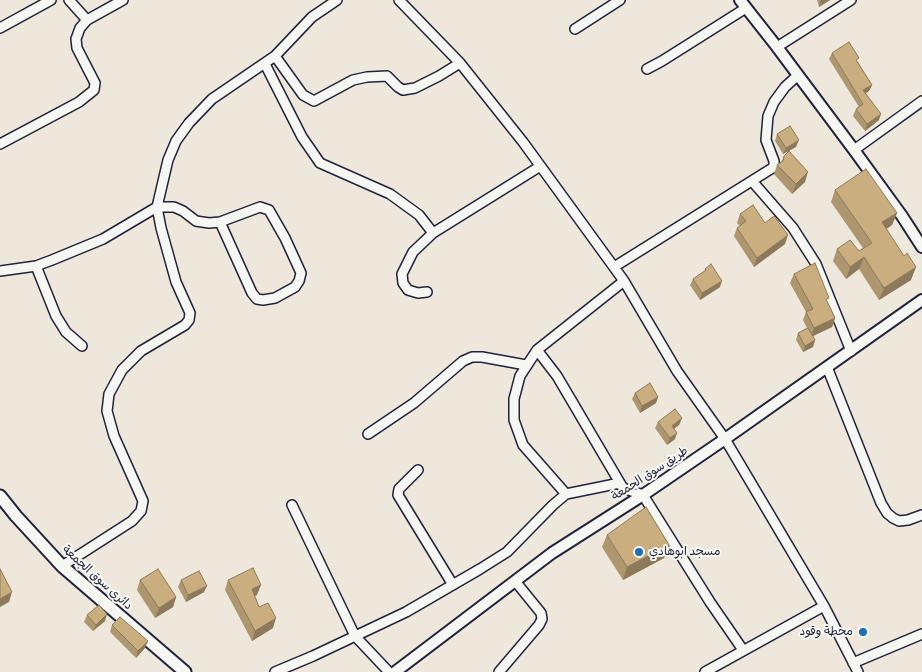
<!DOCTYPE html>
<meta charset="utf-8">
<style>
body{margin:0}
canvas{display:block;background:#ede8db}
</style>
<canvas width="922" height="672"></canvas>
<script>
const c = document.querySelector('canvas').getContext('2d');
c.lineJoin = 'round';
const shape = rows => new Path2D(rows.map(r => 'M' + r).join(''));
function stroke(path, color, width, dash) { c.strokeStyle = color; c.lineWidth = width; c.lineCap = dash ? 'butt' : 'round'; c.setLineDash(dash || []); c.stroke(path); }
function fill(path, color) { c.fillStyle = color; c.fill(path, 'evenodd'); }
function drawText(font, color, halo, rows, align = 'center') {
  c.font = font + ' Pangolin,"Playpen Sans Arabic",sans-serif'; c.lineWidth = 4; c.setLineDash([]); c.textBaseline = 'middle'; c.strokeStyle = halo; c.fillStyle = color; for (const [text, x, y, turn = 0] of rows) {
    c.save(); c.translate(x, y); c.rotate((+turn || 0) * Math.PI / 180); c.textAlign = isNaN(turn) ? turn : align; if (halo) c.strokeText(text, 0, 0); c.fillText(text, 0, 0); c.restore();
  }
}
const minor = shape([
 [69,0,87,20],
 [399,0,460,63,523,142,624,281,677,371,725,439,824,606,858,672],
 [0,28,51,0],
 [575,29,620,0],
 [777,47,851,0],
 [275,56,303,95,314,101,353,80,367,77,387,76,398,87,403,90,415,88,439,76,460,63],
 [265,64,302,137,320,163,390,194,419,215,433,233,539,167],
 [647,69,662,61,746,8],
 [0,144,79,102,94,90,95,83,77,48,76,39,80,28,87,20,123,0],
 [854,150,922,101],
 [752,181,793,228,816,264,851,351],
 [260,207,269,210,285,238,301,273,299,281,295,287,275,298,263,300,257,299,252,293,220,222,260,207],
 [36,266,56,316,66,332,82,346],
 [614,267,774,167,774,161,766,140,768,116,774,102,785,87,797,76],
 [0,271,36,266,52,260,103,239,157,207,174,207,183,211,196,221,209,223,220,222],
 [427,292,418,293,408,290,403,283,402,274,413,252,433,233],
 [537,350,557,376,620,483],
 [827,367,881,503,887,513,893,518,899,521,908,520,922,515],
 [368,434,414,403,463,361,472,357,482,357,526,365],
 [418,470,399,489,398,495,453,585],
 [566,494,620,483,623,488,643,495,710,602,743,650],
 [292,505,355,636,389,672],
 [62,566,132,521,141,511,143,501,114,436,107,411,109,394,122,370,141,351,185,325,189,320,190,313,176,282,161,228,157,207,168,160,176,141,189,123,212,99,275,56,312,17,337,0],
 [853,663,922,634],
 [275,672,313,656,406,612,480,569,507,552,553,505,566,494,523,445,514,420,514,399,520,376,537,350,624,281],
 [499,672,539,625,542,619,541,613,515,581],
 [705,672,824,606]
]);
const tertiary = shape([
 [740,0,777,47,854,150,902,216,922,247],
 [395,672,552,553,643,495,725,439,922,300]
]);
const secondary = shape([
 [0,496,16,516,62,566,185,672]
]);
const wall = shape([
 [817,0,830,0,819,7],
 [832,53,858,62,872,85,869,91,866,93,879,120,865,131,853,116,856,109,859,107,829,59],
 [777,134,796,147,783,154,775,141],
 [784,156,805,182,792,194,774,174,777,165,782,161],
 [835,190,897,213,892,225,886,229,911,280,879,300,859,269,846,279,833,261,837,249,859,251,863,248,831,202],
 [740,214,765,223,785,244,754,267,734,236,737,228,740,226,737,223],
 [705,269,720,287,700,300,690,285,693,279,704,272],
 [794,274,828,303,835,318,832,327,813,336,815,340,813,347,803,352,796,340,798,333,807,328,803,320,806,312,790,283],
 [635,393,658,397,656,403,640,413,632,399],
 [682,418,679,425,674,429,675,439,667,445,655,428,658,422],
 [607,535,664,558,623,580,602,547],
 [140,580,176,597,173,607,155,618,137,590],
 [181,580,204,592,186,602,178,587],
 [228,580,257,595,254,596,259,607,273,628,252,641,225,590],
 [87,615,105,621,93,631,84,622],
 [112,625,145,648,136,658,110,632]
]);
const shadedWall = shape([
 [821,0,830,0,819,7],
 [872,85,869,91,861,96,863,90],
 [881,114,879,120,865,131,867,124],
 [799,140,796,147,783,154,786,148],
 [808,172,805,182,792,194,796,184],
 [897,213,892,225,878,235,882,222],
 [788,235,785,244,754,267,757,258],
 [864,257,859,269,846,279,850,267],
 [916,267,911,280,879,300,884,288],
 [722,281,720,287,700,300,702,293],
 [835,318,832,327,811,337,814,328],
 [815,340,813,347,803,352,805,346],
 [658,397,656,403,640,413,642,406],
 [682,418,679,425,669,432,672,426],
 [677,433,675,439,667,445,670,438],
 [669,545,664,558,623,580,627,567],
 [261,585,257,595,248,599,252,589],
 [207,586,204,592,186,602,188,595],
 [12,592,9,602,0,607,0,599],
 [176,597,173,607,155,618,159,608],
 [107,614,105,621,93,631,96,625],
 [276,618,273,628,252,641,255,631],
 [148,641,145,648,136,658,138,651]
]);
const building = shape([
 [849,42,859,58,856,60,872,85,863,90,881,114,867,124,856,109,863,104,832,53,849,42],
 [790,126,799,140,786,148,777,134,790,126],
 [789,151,808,172,796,184,777,165,783,161,784,156,789,151],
 [866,169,897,213,882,222,904,256,907,253,916,267,884,288,864,257,850,267,837,249,850,240,859,251,872,243,835,190,866,169],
 [753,205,765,223,774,216,788,235,757,258,737,228,746,221,740,214,753,205],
 [815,263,829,298,826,299,835,318,814,328,806,312,813,309,794,274,815,263],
 [711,264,722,281,702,293,693,279,706,270,705,269,711,264],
 [808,328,815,340,805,346,798,333,808,328],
 [650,383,658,397,642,406,635,393,650,383],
 [675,409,682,418,672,426,677,433,670,438,658,422,675,409],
 [646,507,669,545,627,567,607,535,646,507],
 [253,568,261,585,252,589,259,607,268,603,276,618,255,631,228,580,253,568],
 [0,569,12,592,0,599,0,569],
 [158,569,176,597,159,608,140,580,158,569],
 [199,571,207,586,188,595,181,580,199,571],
 [99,605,107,614,96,625,87,615,99,605],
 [120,617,148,641,138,651,112,625,120,617]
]);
const markers = [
 [639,552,5,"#1f6fb2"],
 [863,632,5,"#1f6fb2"]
];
const streetNames = [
 ["طريق سوق الجمعة",650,474,-33],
 ["دائرى سوق الجمعة",97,578,42]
];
const poiNames = [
 ["مسجد ابوهادي",649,552],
 ["محطة وقود",853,632,"right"]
];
stroke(minor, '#22223b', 12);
stroke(tertiary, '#22223b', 14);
stroke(secondary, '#22223b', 15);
stroke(minor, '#f6f6f2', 9);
stroke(tertiary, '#f6f6f2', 10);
stroke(secondary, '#f6f6f2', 11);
fill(wall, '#ae966e');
fill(shadedWall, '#8d7a5a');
fill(building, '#caae80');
stroke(building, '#8d7a5a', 1);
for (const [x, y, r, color] of markers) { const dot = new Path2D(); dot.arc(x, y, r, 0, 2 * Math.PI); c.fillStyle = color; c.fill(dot); stroke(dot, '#f6f6f2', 2); }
drawText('12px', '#22223b', '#f6f6f2', streetNames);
drawText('12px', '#22223b', '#f6f6f2', poiNames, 'left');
</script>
